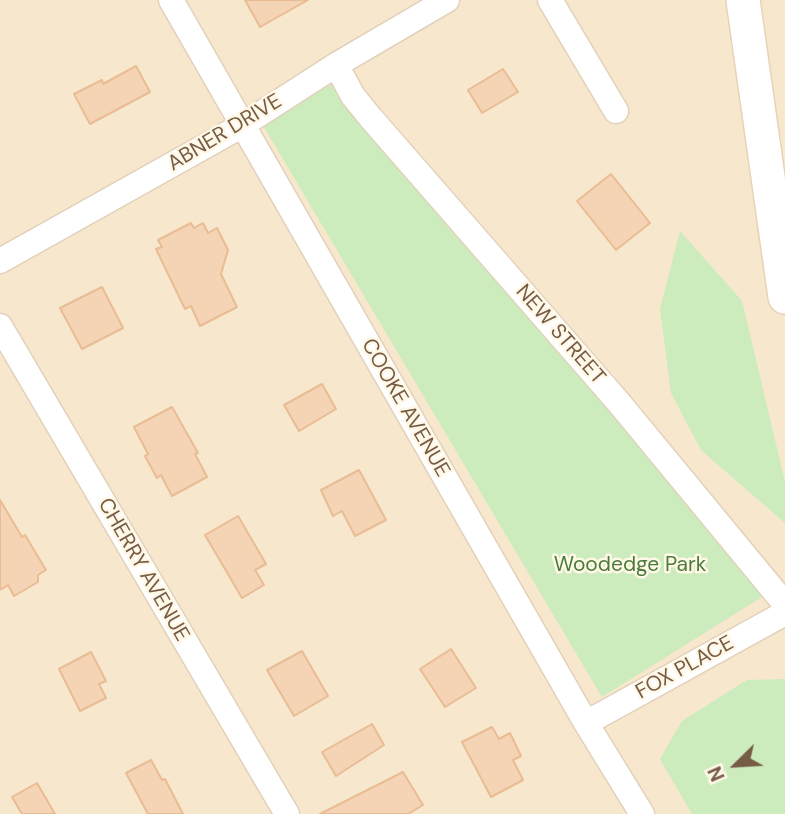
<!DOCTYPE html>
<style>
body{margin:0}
#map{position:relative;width:785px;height:814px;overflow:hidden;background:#fef5df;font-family:"DM Sans",sans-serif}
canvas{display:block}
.north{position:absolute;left:701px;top:730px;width:70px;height:70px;-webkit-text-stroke:5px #fff8e7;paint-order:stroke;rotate:246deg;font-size:19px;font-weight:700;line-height:28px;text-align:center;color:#765b45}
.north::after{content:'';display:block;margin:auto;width:24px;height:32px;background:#765b45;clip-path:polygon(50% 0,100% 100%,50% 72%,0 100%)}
</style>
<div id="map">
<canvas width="785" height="814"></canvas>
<div class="north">N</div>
</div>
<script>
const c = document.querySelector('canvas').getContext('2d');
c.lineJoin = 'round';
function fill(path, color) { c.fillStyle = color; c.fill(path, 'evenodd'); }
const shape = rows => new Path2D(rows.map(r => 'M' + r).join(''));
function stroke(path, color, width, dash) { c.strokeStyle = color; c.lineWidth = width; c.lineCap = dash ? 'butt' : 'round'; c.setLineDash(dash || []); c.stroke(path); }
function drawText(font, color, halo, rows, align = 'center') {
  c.font = font + ' "DM Sans",sans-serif'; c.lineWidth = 5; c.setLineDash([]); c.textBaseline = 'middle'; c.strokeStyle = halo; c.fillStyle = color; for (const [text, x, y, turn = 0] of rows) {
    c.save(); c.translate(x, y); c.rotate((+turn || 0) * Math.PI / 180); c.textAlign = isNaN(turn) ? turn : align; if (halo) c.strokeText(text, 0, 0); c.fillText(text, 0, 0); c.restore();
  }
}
const residential = shape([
 [0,0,785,0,785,814,0,814]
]);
const green = shape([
 [340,80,773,590,602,697,261,122],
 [680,231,742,301,785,482,785,523,701,450,671,393,660,309],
 [785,679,785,814,692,814,660,759,682,721,747,680]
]);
const building = shape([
 [245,0,308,0,260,27,245,0],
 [136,66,150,92,90,124,74,94,102,80,103,84,136,66],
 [503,69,518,92,482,113,468,90,503,69],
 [611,174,650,223,616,250,577,201,611,174],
 [191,223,194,228,203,223,208,233,217,228,228,250,221,274,237,307,200,326,191,306,185,309,156,249,162,247,158,240,191,223],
 [102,287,123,328,82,349,60,308,102,287],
 [322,384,336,409,299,431,284,405,322,384],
 [172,407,198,453,195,454,207,477,172,496,161,475,157,478,145,456,148,454,134,427,172,407],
 [359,470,386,520,355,536,342,511,333,516,321,490,359,470],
 [0,500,22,537,25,535,46,570,38,575,38,582,14,596,8,585,0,590,0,500],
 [238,516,266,564,255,570,264,585,242,598,205,535,238,516],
 [451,649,476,688,445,707,420,669,451,649],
 [302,651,328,696,294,716,267,670,302,651],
 [91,652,106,681,99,684,106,698,80,711,59,669,91,652],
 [372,724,384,745,336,776,322,752,372,724],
 [492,727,499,739,510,733,521,756,513,760,523,780,491,797,462,742,492,727],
 [151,760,162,780,165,779,183,814,148,814,126,773,151,760],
 [403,772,423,805,408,814,320,814,403,772],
 [37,783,55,814,22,814,12,797,37,783]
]);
const street = shape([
 [171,0,586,723,642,814],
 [550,0,616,111],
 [336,65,353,96,370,117,620,404,785,604],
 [0,261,241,126,336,65,447,0],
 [0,326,287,814],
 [586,723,785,613]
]);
const secondary = shape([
 [743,0,785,297]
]);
const streetNames = [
 ["ABNER DRIVE",225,133,-31],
 ["NEW STREET",560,335,49],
 ["COOKE AVENUE",405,408,60],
 ["CHERRY AVENUE",143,570,60],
 ["FOX PLACE",685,668,-29]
];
const parkNames = [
 ["Woodedge Park",630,565]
];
fill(residential, '#f6e7cd');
fill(green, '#ccecbd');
fill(building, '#f5d4b5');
stroke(building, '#e9bc94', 2);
stroke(street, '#e2d1bb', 27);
stroke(secondary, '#e8d3b8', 36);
stroke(street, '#fff', 24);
stroke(secondary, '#fff', 33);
drawText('21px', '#765b45', '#fff8e7', streetNames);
drawText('21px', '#4a7d3c', '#fff8e7', parkNames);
</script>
